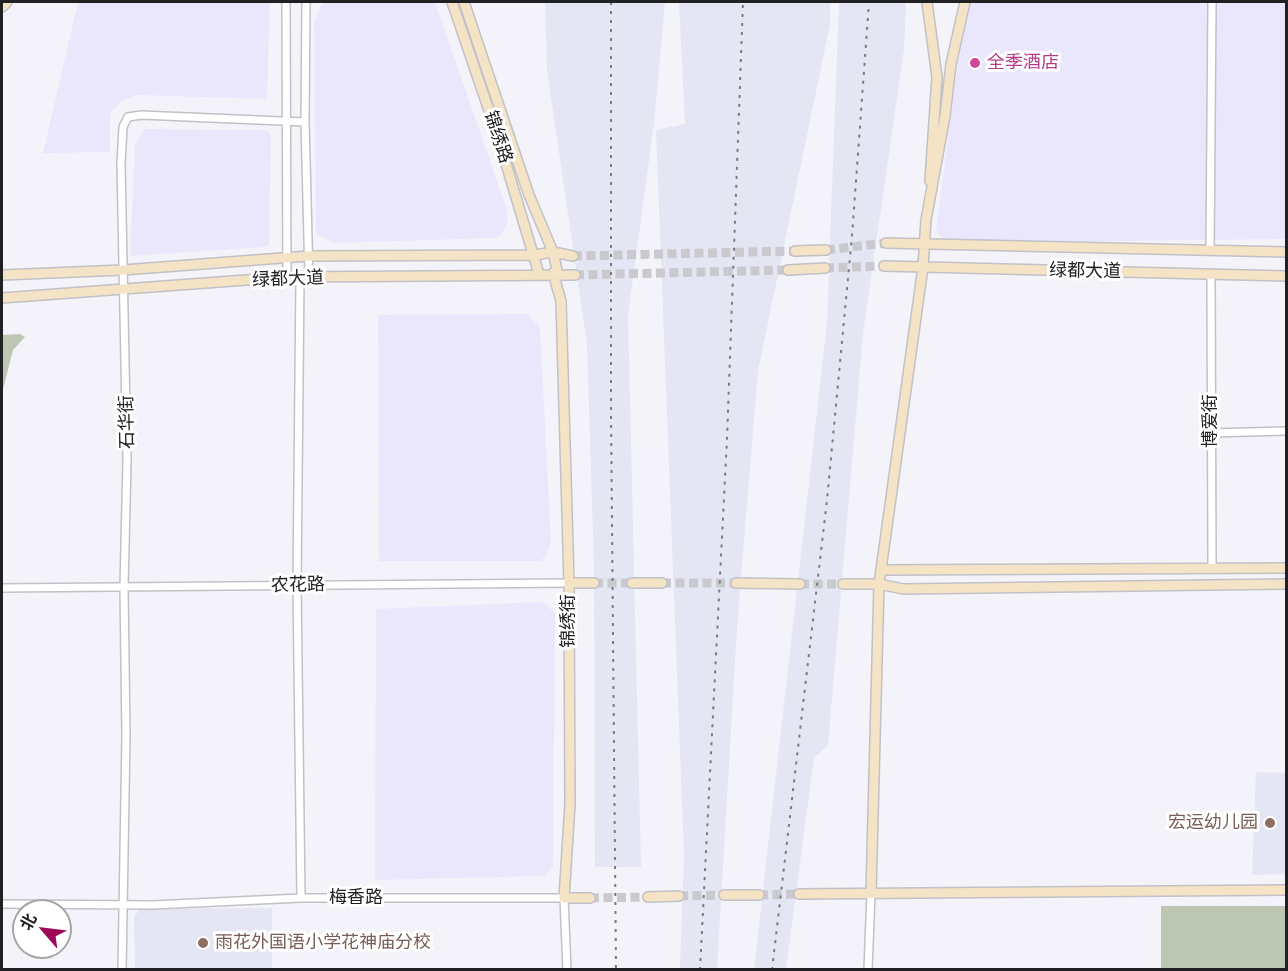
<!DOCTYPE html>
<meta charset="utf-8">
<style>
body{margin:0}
#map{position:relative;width:1288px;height:971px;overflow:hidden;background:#f3f3f9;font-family:Quicksand,"Noto Sans SC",sans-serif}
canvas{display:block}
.frame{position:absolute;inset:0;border:3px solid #212123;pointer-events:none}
.north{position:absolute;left:12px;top:899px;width:60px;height:60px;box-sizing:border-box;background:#fff;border:2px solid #a6a6a7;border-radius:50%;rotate:298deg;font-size:16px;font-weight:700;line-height:24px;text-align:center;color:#212123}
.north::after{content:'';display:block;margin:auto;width:21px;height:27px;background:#9c0956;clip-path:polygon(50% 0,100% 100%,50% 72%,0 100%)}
</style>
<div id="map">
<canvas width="1288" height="971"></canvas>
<div class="frame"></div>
<div class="north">北</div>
</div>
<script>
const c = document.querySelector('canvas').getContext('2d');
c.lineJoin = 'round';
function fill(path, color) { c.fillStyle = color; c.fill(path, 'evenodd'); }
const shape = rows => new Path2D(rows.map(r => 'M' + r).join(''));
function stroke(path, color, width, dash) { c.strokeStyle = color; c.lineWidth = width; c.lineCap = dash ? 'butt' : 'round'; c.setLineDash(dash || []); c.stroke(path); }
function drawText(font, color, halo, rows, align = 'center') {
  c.font = font + ' Quicksand,"Noto Sans SC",sans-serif'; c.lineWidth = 6; c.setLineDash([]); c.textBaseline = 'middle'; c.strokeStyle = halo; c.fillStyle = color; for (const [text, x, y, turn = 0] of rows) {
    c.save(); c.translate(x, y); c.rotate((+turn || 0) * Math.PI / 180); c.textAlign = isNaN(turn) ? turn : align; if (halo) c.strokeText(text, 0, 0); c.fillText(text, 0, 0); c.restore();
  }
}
const commercial = shape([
 [78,2,270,2,267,99,136,95,121,101,110,114,110,152,43,153],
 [323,2,435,2,508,213,507,224,501,235,494,238,335,243,316,234,314,22],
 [973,2,1286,2,1286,239,947,243,936,231,965,8],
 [145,129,267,130,271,136,269,244,266,247,130,256,135,145],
 [527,314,540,327,551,543,546,555,541,561,379,561,378,315],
 [543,602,555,613,553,866,544,876,375,880,376,609]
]);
const built = shape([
 [545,2,665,2,654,123,628,315,641,867,595,867,594,565,587,345,547,69],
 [679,2,830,2,830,24,758,371,737,627,717,969,680,969,684,854,656,130,685,124],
 [839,2,906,2,904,49,863,333,828,745,814,758,786,969,754,970,827,323],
 [1256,772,1286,773,1286,874,1252,875],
 [272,908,272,969,135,969,134,917,140,909]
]);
const green = shape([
 [20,334,25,337,13,350,2,393,2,335],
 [1161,906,1286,906,1286,969,1161,969]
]);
const secondaryTunnel = shape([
 [826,250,886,243],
 [573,256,795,251],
 [825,268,884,266],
 [575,275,788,270],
 [594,583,632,583],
 [662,583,736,583],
 [800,584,843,584],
 [759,895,799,894],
 [679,896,724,895],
 [590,898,648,897]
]);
const street = shape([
 [286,2,287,277],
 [306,2,305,122,309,278],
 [1210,251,1212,2],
 [1211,274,1212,568],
 [300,277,297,585,301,898],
 [1211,433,1286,431],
 [2,588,569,583],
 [2,904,152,905,301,898,564,898,567,970],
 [122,970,126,736,124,587,127,462,121,164,123,127,128,117,141,115,305,122],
 [868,970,871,893]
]);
const secondary = shape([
 [452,2,497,134,539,274],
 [464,2,529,195,553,252,558,274],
 [927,2,937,77,930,181],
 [2,7,7,2],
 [886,243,1286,252],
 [795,251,826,250],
 [884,266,1286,276],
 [788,270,825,268],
 [553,273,561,301,569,583,570,804,564,898,590,898],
 [2,275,123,270,308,256,535,255,553,252,573,256],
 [2,298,287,277,575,275],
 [881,570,1286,568],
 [569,583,594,583],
 [632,583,662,583],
 [736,583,800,584],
 [843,584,879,584,903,589,1286,584],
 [871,893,879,584,923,267,926,220,945,116,951,64,965,2],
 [799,894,1286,890],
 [724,895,759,895],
 [648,897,679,896]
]);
const rail = shape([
 [611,2,611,412,616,970],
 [700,970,727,439,743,2],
 [772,970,827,500,852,236,869,2]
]);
const markers = [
 [975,63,6,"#d1479c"],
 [1270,823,6,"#8d6e63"],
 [203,943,6,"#8d6e63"]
];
const hotelNames = [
 ["全季酒店",987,63]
];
const streetNames = [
 ["锦绣路",498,137,72],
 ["绿都大道",1085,271,1],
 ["绿都大道",288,279,-2],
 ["博爱街",1211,421,-90],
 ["石华街",127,422,-91],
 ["农花路",298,585,-1],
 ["锦绣街",569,621,-90],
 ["梅香路",356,898]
];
const educationNames = [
 ["宏运幼儿园",1258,823],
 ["雨花外国语小学花神庙分校",215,943,"left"]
];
fill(commercial, '#eae7fd');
fill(built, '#e4e6f3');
fill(green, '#bdc5b3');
stroke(secondaryTunnel, '#c9c9ce', 9, [9, 4.5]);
stroke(street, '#c1c1c7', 10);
stroke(secondary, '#c1c1c7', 12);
stroke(street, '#fff', 7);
stroke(secondary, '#f5e3c6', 9);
stroke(rail, '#7b7b7e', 2, [3, 6]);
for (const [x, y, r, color] of markers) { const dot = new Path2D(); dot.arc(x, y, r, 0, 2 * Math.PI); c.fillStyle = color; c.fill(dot); stroke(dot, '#fff', 2); }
drawText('18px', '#b23c85', '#fff', hotelNames, 'left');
drawText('18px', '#212123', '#fff', streetNames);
drawText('18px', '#785e54', '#fff', educationNames, 'right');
</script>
